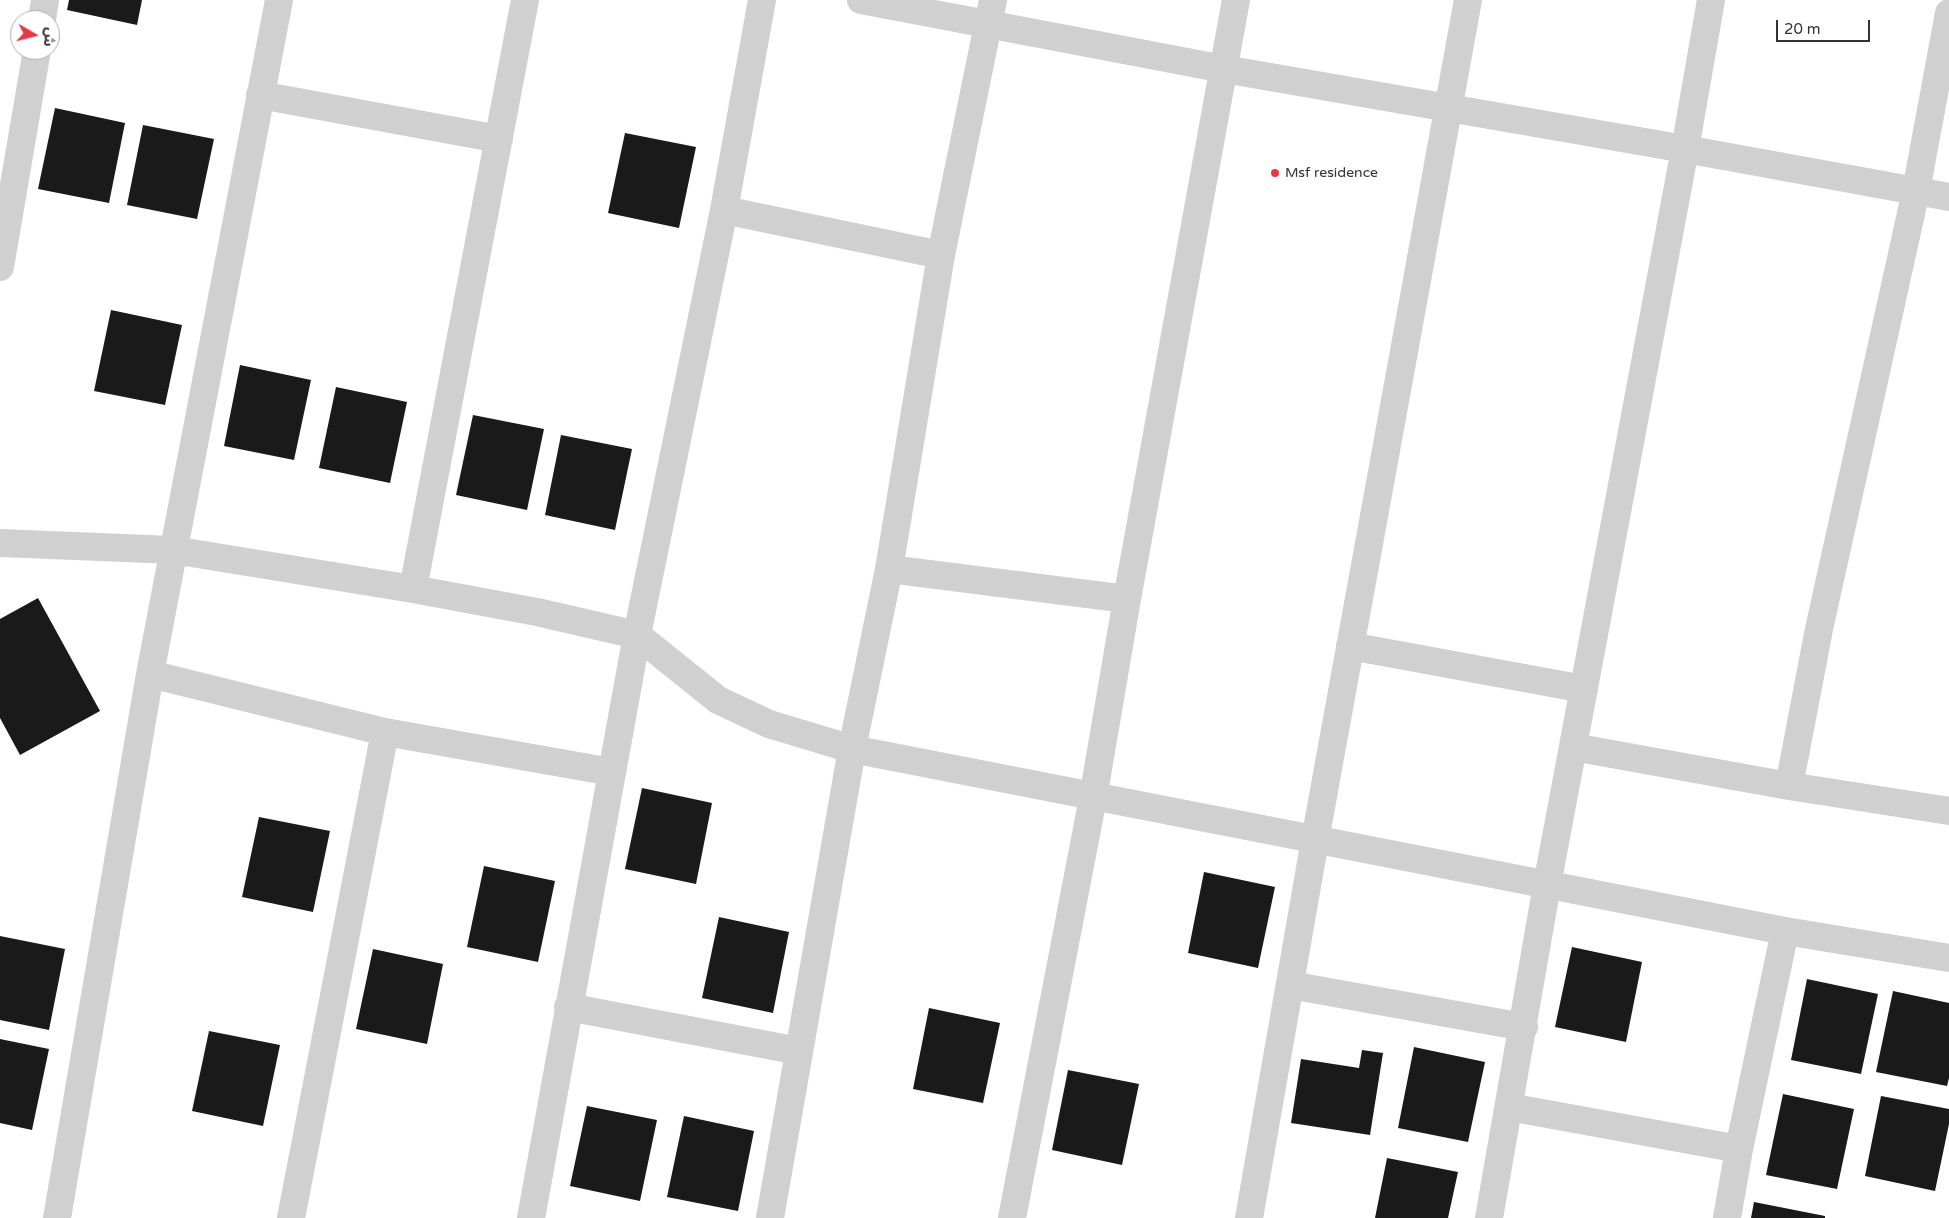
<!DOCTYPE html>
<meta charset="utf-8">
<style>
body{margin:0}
#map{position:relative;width:1949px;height:1218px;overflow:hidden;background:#fff;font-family:"Varela Round","Noto Sans Arabic",sans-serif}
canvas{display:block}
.north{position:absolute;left:10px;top:10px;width:50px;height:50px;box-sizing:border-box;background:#fff;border:1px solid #adadad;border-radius:50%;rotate:98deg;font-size:14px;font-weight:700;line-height:20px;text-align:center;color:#333}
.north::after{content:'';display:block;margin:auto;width:18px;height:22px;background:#e63946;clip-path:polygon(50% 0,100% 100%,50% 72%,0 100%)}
.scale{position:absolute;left:1776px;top:20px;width:94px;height:22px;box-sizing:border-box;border:2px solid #333;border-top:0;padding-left:6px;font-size:15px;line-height:18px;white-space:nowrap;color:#333;-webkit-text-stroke:4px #fff;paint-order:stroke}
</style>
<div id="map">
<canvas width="1949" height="1218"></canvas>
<div class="north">ش</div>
<div class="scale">20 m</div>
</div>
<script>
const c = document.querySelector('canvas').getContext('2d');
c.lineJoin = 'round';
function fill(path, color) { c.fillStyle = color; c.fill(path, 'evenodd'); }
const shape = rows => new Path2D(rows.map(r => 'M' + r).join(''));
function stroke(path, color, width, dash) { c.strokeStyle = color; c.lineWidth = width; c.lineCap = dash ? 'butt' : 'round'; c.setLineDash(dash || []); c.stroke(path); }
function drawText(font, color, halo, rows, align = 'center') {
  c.font = font + ' "Varela Round",sans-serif'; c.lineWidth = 5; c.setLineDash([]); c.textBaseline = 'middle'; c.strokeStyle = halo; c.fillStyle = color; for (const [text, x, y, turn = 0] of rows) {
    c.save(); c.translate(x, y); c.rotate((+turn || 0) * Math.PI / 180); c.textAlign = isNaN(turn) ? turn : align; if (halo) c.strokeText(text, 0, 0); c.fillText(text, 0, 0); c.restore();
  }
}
const building = shape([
 [69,0,142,0,137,25,67,10],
 [55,108,125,123,109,203,38,189],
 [143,125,214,139,197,219,127,205],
 [625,133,696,147,679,228,608,213],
 [111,310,182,325,165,405,94,391],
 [240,365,311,380,294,460,224,446],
 [336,387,407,402,390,483,319,468],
 [473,415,544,429,527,510,456,495],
 [561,435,632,449,615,530,545,515],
 [38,598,100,711,20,755,0,718,0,619],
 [642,788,712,803,696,884,625,869],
 [259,817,330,831,313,912,242,897],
 [484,866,555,881,538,962,467,947],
 [1204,872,1275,887,1258,968,1188,953],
 [719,917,789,932,773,1013,702,998],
 [0,936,65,949,49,1030,0,1020],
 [1572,947,1642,962,1626,1042,1555,1027],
 [373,949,443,964,427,1044,356,1029],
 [1807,979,1878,994,1861,1074,1791,1060],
 [1893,991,1949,1003,1949,1078,1947,1086,1876,1072],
 [929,1008,1000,1023,983,1103,913,1089],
 [209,1031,280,1045,263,1126,192,1111],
 [0,1039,49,1049,32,1130,0,1123],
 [1414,1047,1485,1062,1468,1142,1398,1128],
 [1362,1050,1383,1053,1370,1135,1291,1123,1301,1059,1359,1068],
 [1068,1070,1139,1084,1122,1165,1052,1150],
 [1783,1094,1854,1109,1837,1189,1766,1175],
 [1881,1096,1949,1109,1949,1124,1935,1191,1865,1176],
 [587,1106,657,1120,640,1201,570,1186],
 [684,1116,754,1131,738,1211,667,1197],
 [1387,1158,1458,1172,1448,1218,1375,1218],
 [1754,1202,1825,1216,1825,1218,1751,1218]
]);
const minor = shape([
 [861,0,1224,69,1685,149,1949,197],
 [42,20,45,0],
 [260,95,499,139],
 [724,210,941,255],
 [0,267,37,50],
 [0,543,173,550,413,589,537,612,637,635,718,700,769,724,852,749,1785,931,1949,958],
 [889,569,1127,599],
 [413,589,525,0],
 [1350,646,1584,689],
 [150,674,385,732,612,772],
 [1573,747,1789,786,1949,811],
 [1789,786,1819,629,1916,191,1949,13],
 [1290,985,1524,1027],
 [568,1007,799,1051],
 [1509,1107,1739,1149],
 [57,1218,150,674,279,0],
 [291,1218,385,732],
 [531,1218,637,635,724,210,762,0],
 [770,1218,852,749,889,569,941,255,993,0],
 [1012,1218,1093,798,1127,599,1236,0],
 [1249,1218,1315,840,1468,0],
 [1489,1218,1547,885,1685,149,1711,0],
 [1727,1218,1739,1149,1785,931]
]);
const markers = [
 [1275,173,5,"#e63946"]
];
const poiNames = [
 ["Msf residence",1285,173]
];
fill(building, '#1a1a1a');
stroke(minor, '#d0d0d0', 28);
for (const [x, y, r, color] of markers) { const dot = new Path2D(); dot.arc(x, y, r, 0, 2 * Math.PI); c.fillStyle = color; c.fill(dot); stroke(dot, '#fff', 2); }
drawText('14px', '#333', '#fff', poiNames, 'left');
</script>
